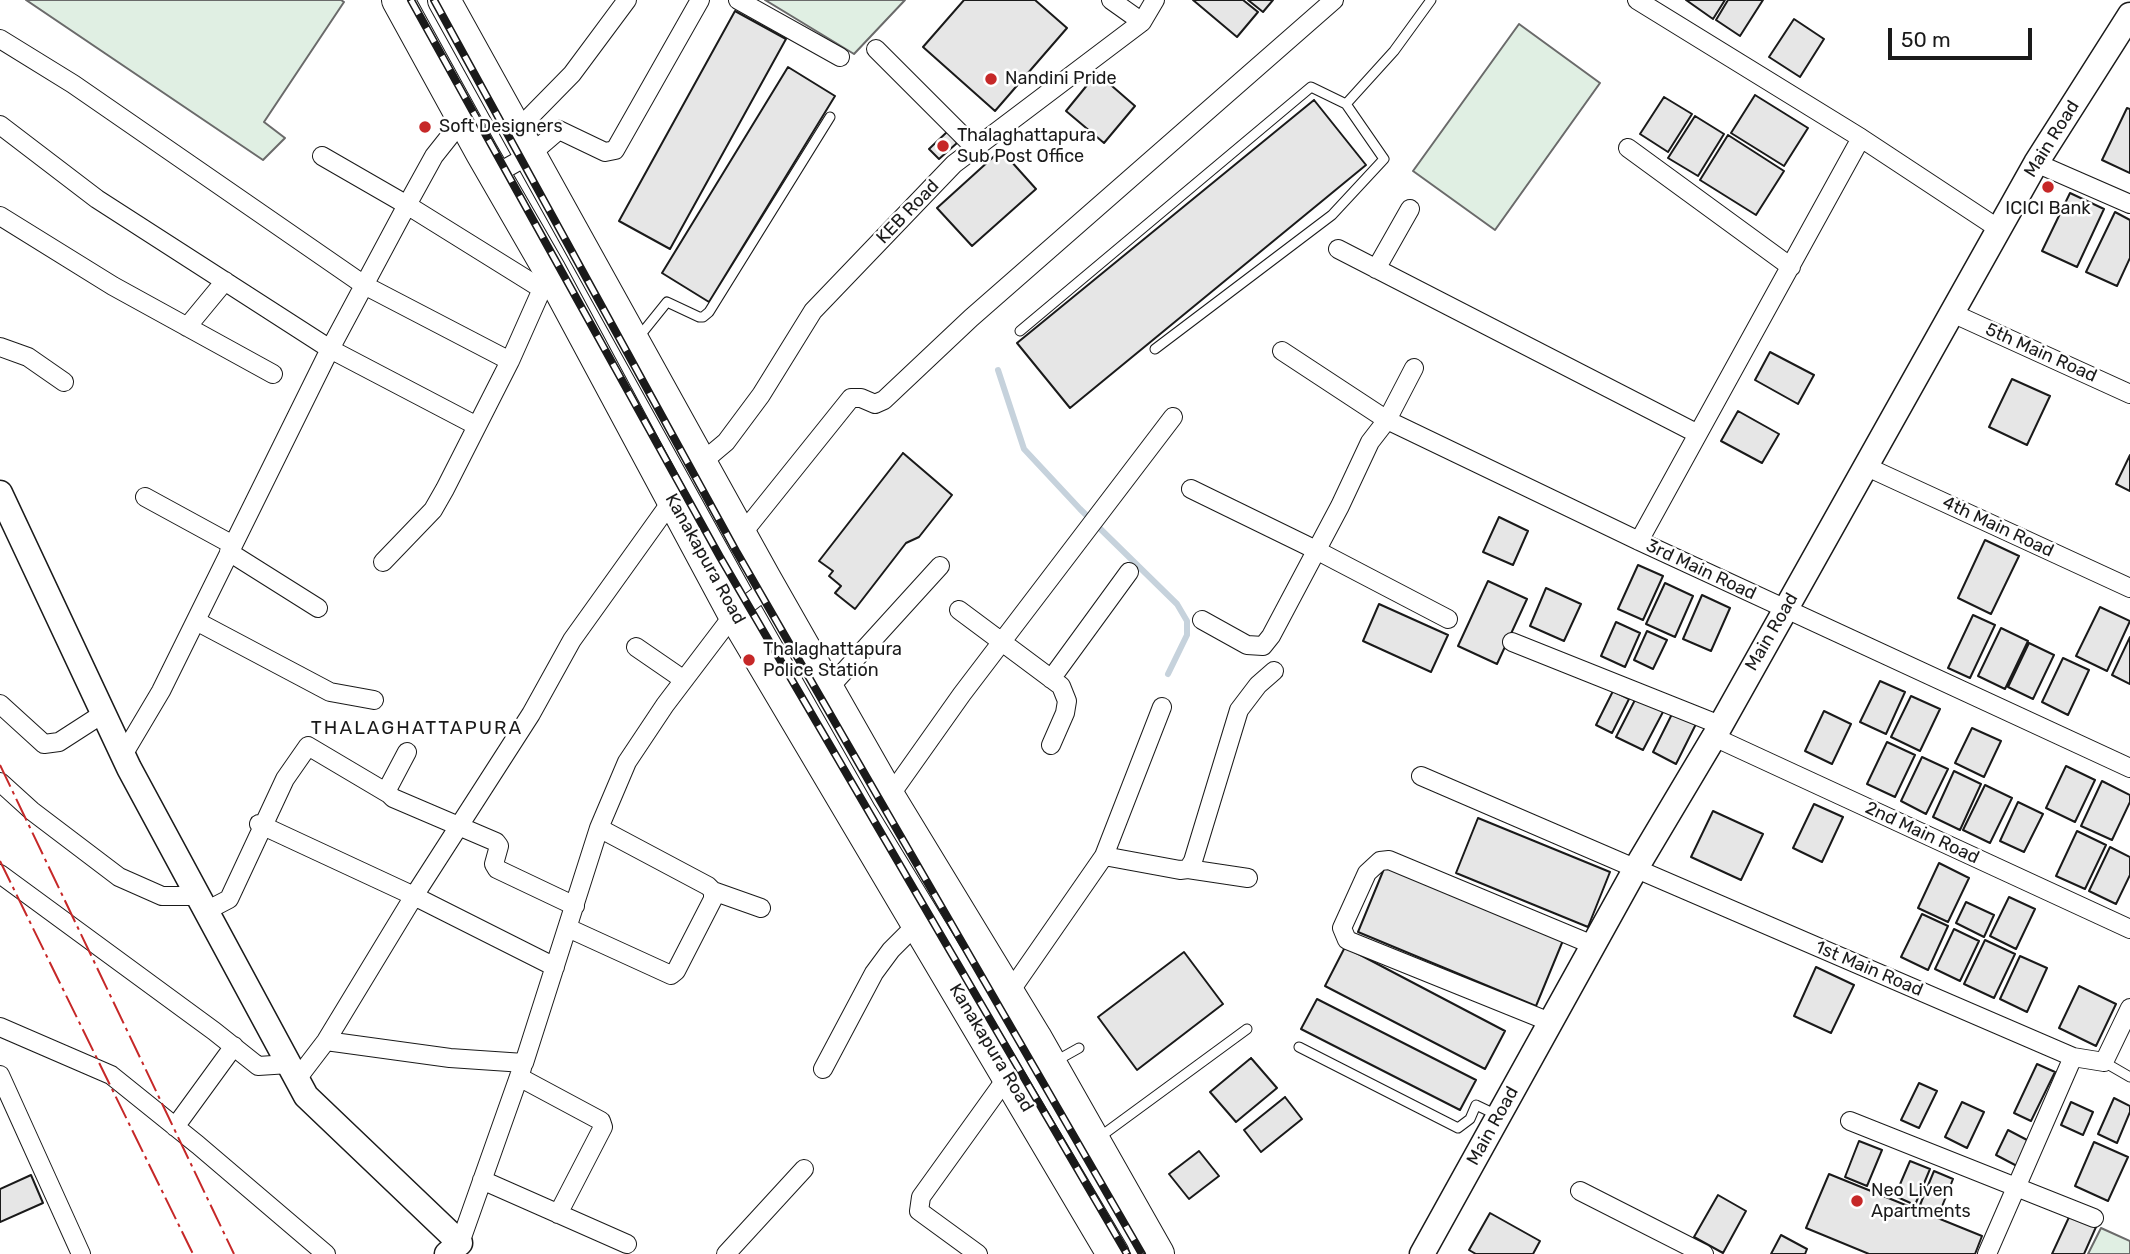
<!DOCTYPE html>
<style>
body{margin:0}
#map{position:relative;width:2130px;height:1254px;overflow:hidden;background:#fff;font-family:Rubik,sans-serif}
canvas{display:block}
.scale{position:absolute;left:1888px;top:28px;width:144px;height:32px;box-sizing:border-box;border:4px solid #1a1a1a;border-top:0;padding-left:9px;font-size:21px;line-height:24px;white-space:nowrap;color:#1a1a1a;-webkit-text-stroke:5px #fff;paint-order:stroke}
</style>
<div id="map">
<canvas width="2130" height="1254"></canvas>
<div class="scale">50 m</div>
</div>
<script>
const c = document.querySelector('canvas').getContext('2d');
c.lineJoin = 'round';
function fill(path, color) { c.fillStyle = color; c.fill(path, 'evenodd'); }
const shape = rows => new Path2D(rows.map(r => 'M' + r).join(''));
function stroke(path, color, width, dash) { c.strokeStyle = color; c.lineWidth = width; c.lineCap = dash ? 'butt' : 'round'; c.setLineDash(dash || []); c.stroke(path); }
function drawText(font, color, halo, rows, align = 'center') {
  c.font = font + ' Rubik,sans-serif'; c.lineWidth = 5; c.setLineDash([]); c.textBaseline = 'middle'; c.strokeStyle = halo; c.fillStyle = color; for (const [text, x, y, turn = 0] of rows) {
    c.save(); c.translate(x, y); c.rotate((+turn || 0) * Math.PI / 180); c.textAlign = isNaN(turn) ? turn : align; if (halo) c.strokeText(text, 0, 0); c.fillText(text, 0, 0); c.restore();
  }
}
const green = shape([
 [26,0,341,0,344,2,264,122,285,138,263,160,26,0],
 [765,0,905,0,854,54,765,0],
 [1519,24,1600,83,1495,230,1413,171,1519,24],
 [2101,1228,2130,1241,2130,1254,2088,1254,2101,1228]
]);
const stream = shape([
 [998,370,1024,449,1080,509,1177,604,1187,621,1187,635,1168,674]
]);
const building = shape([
 [964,0,1035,0,1067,28,995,111,923,47,964,0],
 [1193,0,1243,0,1258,12,1237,37,1193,0],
 [1248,0,1273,0,1263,12,1248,0],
 [1686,0,1725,0,1713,19,1686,0],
 [1728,0,1763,0,1740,36,1716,20,1728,0],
 [735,11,786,39,670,249,619,221,735,11],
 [1794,19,1824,39,1800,77,1769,57,1794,19],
 [788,67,835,96,709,302,662,273,788,67],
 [1097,73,1135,106,1104,143,1066,111,1097,73],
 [1755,95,1808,128,1784,166,1731,133,1755,95],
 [1664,97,1692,114,1668,152,1640,134,1664,97],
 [1314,100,1366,165,1070,408,1017,343,1314,100],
 [2127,108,2130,109,2130,173,2102,160,2127,108],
 [1695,116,1724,134,1698,176,1668,158,1695,116],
 [948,131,957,143,939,159,929,149,948,131],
 [1728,135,1784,171,1756,215,1700,180,1728,135],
 [1001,150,1036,189,972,246,937,208,1001,150],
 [2070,193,2104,209,2077,267,2042,251,2070,193],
 [2115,212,2130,220,2130,258,2117,286,2086,272,2115,212],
 [1770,352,1814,375,1798,404,1755,380,1770,352],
 [2012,379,2050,396,2027,445,1989,427,2012,379],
 [1738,411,1779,434,1762,463,1721,441,1738,411],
 [903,453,952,495,919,537,906,543,855,609,835,593,841,586,829,576,833,571,819,561,903,453],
 [2130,455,2130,491,2116,484,2130,455],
 [1499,517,1528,531,1513,565,1483,552,1499,517],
 [1985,540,2019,556,1991,614,1958,598,1985,540],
 [1638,565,1663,576,1643,620,1618,609,1638,565],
 [1488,581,1527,599,1497,664,1458,646,1488,581],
 [1665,583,1693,596,1675,637,1646,624,1665,583],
 [1546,588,1581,604,1564,641,1530,626,1546,588],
 [1702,595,1730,608,1711,651,1683,639,1702,595],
 [1379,604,1448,635,1431,672,1363,641,1379,604],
 [2100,607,2130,621,2107,671,2076,656,2100,607],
 [1973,615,1995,625,1970,678,1948,668,1973,615],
 [1616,622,1640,633,1625,667,1601,656,1616,622],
 [2001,628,2028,641,2005,689,1978,676,2001,628],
 [1647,631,1667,640,1653,669,1634,660,1647,631],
 [2130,637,2130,684,2112,675,2130,637],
 [2029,643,2054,655,2033,699,2008,687,2029,643],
 [2063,658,2089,670,2068,715,2042,702,2063,658],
 [1880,681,1905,692,1886,734,1860,722,1880,681],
 [1613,691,1629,699,1612,733,1596,725,1613,691],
 [1637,696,1664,710,1643,750,1616,737,1637,696],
 [1911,696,1940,709,1920,751,1891,737,1911,696],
 [1824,711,1851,724,1832,764,1805,751,1824,711],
 [1673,712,1696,724,1676,764,1653,752,1673,712],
 [1972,728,2001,741,1984,777,1955,763,1972,728],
 [1887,742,1915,755,1895,797,1867,784,1887,742],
 [1922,757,1948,769,1926,814,1901,801,1922,757],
 [2066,766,2095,780,2075,822,2046,808,2066,766],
 [1954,771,1981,784,1960,830,1933,817,1954,771],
 [2102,781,2130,795,2130,802,2112,840,2081,826,2102,781],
 [1985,785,2012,798,1990,843,1963,830,1985,785],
 [2018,802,2043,814,2024,852,2000,841,2018,802],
 [1814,804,1843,817,1822,862,1793,848,1814,804],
 [1713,811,1763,834,1741,880,1691,857,1713,811],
 [1478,818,1610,872,1588,927,1456,873,1478,818],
 [2077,831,2106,845,2085,889,2056,876,2077,831],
 [2110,847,2130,857,2130,875,2116,904,2089,891,2110,847],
 [1939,863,1969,878,1948,922,1918,908,1939,863],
 [1386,864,1564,938,1536,1006,1358,932,1386,864],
 [2009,897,2035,909,2016,949,1990,936,2009,897],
 [1966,902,1994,915,1984,937,1956,923,1966,902],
 [1922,914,1948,926,1928,970,1901,957,1922,914],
 [1954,929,1979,941,1960,981,1935,969,1954,929],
 [1985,940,2015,954,1994,998,1964,984,1985,940],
 [1345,947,1505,1031,1485,1069,1325,986,1345,947],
 [1184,952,1223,1004,1137,1070,1098,1017,1184,952],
 [2020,956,2047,968,2027,1012,2000,999,2020,956],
 [1816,967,1854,985,1831,1033,1794,1016,1816,967],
 [2079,986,2116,1004,2096,1046,2059,1028,2079,986],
 [1317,999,1476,1080,1460,1110,1301,1029,1317,999],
 [1251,1058,1277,1088,1236,1122,1210,1092,1251,1058],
 [2037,1064,2055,1072,2031,1121,2014,1113,2037,1064],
 [1919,1083,1937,1091,1919,1128,1901,1120,1919,1083],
 [1285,1097,1302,1119,1261,1152,1244,1130,1285,1097],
 [2114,1098,2130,1106,2130,1112,2117,1143,2098,1134,2114,1098],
 [1962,1102,1984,1112,1967,1148,1945,1137,1962,1102],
 [2071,1102,2093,1112,2083,1135,2061,1125,2071,1102],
 [2008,1130,2029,1141,2017,1166,1996,1155,2008,1130],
 [1859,1141,1882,1150,1867,1186,1845,1177,1859,1141],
 [2094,1142,2128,1157,2108,1201,2075,1186,2094,1142],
 [1199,1151,1219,1176,1189,1199,1169,1174,1199,1151],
 [1910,1161,1930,1169,1915,1205,1895,1196,1910,1161],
 [1934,1171,1953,1179,1939,1214,1920,1205,1934,1171],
 [1829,1174,1982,1236,1975,1254,1869,1254,1806,1228,1829,1174],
 [31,1175,43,1203,0,1222,0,1189,31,1175],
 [1718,1195,1746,1211,1723,1253,1694,1237,1718,1195],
 [1490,1213,1540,1241,1533,1254,1476,1254,1469,1250,1490,1213],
 [2070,1215,2096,1227,2084,1254,2052,1254,2070,1215],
 [1781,1235,1807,1249,1805,1254,1771,1254,1781,1235]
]);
const lane = shape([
 [1020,331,1311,87,1346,104],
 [638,338,667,302,699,317,703,317,709,312,830,117],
 [1155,349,1332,215,1384,159,1346,104,1394,51,1431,0],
 [1299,1047,1458,1128,1470,1119,1476,1105,1497,1115],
 [1054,1062,1079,1048],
 [2104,1062,2130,1077],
 [1097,1139,1247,1029]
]);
const street = shape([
 [738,0,840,57],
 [1111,0,1142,22],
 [1637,0,1861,138],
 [0,39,73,84,364,285,510,361],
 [876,49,975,148],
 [0,125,97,199,330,349,477,426],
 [517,130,572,74,627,0],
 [1628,148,1791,267],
 [322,156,407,205,542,289],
 [2036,163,2130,204],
 [494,175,531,154,559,130,605,152,615,150,700,0],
 [0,216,113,286,273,374],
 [1338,249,1698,434],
 [1376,269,1410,209],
 [1952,313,2130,394],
 [187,327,225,281],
 [0,347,28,357,64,382],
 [1282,351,1387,420,1639,541,2130,768],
 [701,463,726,442,761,395,813,311,954,164,1142,22,1155,0],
 [1865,466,2130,588],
 [1191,489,1316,550,1448,619],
 [145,497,233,545],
 [741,535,851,398,861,398,875,404,884,400,971,318,1334,0],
 [1639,541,1861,138,1999,229],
 [229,552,318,608],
 [383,562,433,510,445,489,510,361,550,271],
 [959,610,1061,686,1067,701,1065,713,1051,745],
 [1202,620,1247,645,1263,646,1271,636,1340,506,1370,442,1387,420,1414,368],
 [196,621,330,692,374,700],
 [1512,642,1720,725],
 [636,647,684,680],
 [1051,679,1129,572],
 [829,688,940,566],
 [0,704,44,744,59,742,104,713],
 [1714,737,2130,929],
 [407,752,388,788,389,794,393,798,496,842,499,846,494,864,497,869,575,906],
 [123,755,161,691,330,349,407,205,434,156,457,127,466,122],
 [1421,776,2073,1057,2104,1062,2130,1008],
 [0,782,32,811,119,877,162,896,198,896],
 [889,797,962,694,1173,417],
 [259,824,414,896,555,967],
 [1104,856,1180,870,1188,869,1193,861,1239,710,1258,685,1274,671],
 [1188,869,1248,878],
 [0,874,214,1031,258,1066,289,1064],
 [713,891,761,908],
 [206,911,229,899,285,779,308,746,389,794],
 [568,928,671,975,676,971,713,899,713,891,708,886,599,828],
 [1009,993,1104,856,1162,707],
 [1550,1022,1347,940,1342,928,1367,873,1380,861,1389,860,1593,945],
 [0,1027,111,1075,198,1145,326,1254],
 [326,1041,450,1058,524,1063,599,828,627,762,665,705,734,614,770,587],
 [823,1069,874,973,891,950,917,924],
 [0,1075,81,1254],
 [519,1077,601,1121,603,1127,558,1214],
 [297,1079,326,1041,414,896,531,714,572,640,673,499],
 [1850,1121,2094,1218],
 [175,1127,234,1046],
 [482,1180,627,1244],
 [1580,1191,1704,1254],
 [460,1243,522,1068],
 [726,1254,804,1169],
 [978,1254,919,1211,921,1197,1008,1076],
 [1987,1254,2073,1057]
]);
const secondary = shape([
 [0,493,129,768,306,1096,460,1243,447,1254],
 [1422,1254,1636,868,1714,737,2036,163,2130,15]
]);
const highway = shape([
 [398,0,482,153,550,271,734,614,1113,1254],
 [444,0,765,579,889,797,1035,1037,1158,1254]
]);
const rail = shape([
 [411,0,720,557,1127,1254],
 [434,0,736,551,1142,1254]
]);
const power = shape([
 [0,765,234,1254],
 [0,861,193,1254]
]);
const markers = [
 [991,79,7,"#c62828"],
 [425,127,7,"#c62828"],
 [943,146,7,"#c62828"],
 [2048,187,7,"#c62828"],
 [749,660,7,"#c62828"],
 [1857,1201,7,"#c62828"]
];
const poiNames = [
 ["Nandini Pride",1005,79],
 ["Soft Designers",439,127],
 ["Thalaghattapura",957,136],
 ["Sub Post Office",957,157],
 ["ICICI Bank",2048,209,"center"],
 ["Thalaghattapura",763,650],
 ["Police Station",763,671],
 ["Neo Liven",1871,1191],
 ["Apartments",1871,1212]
];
const streetNames = [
 ["Main Road",2052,139,-58],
 ["KEB Road",908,212,-46],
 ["5th Main Road",2041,353,24],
 ["4th Main Road",1998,527,25],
 ["Kanakapura Road",705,559,61],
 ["3rd Main Road",1701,570,25],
 ["Main Road",1772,632,-60],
 ["2nd Main Road",1922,833,25],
 ["1st Main Road",1869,969,23],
 ["Kanakapura Road",991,1048,59],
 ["Main Road",1493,1126,-61]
];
const neighbourhoodNames = [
 ["THALAGHATTAPURA",417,729]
];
fill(green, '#e0efe3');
stroke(green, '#6a6a6a', 2);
stroke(stream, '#c6d2dc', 6);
fill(building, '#e6e6e6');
stroke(building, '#1a1a1a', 2);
stroke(lane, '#1a1a1a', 11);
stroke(street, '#1a1a1a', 20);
stroke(secondary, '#1a1a1a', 27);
stroke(highway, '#1a1a1a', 34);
stroke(lane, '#fff', 9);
stroke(street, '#fff', 18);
stroke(secondary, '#fff', 24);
stroke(highway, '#fff', 32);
stroke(rail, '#1a1a1a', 8);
stroke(rail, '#fff', 5, [16]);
stroke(power, '#c62828', 2, [24, 5, 3.5, 5]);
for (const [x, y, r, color] of markers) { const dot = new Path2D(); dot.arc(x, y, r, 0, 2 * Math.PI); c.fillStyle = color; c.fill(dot); stroke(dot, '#fff', 2.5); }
drawText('18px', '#1a1a1a', '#fff', poiNames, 'left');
drawText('18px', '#1a1a1a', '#fff', streetNames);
c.letterSpacing = '2px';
drawText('19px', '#1a1a1a', '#fff', neighbourhoodNames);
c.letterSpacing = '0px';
</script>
